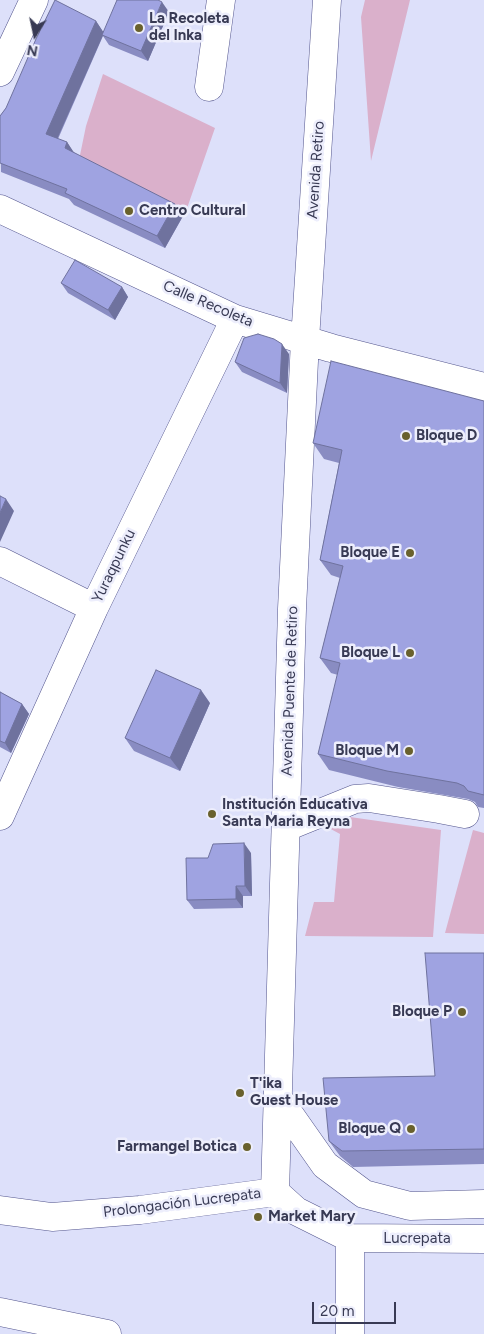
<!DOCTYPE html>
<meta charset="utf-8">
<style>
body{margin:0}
#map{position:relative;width:484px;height:1334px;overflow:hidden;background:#dde0fa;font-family:Figtree,sans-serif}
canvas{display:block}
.north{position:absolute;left:10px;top:10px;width:50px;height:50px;-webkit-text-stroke:4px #edeefc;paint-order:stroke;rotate:190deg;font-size:14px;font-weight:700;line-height:20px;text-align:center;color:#383a54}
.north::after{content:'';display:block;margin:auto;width:18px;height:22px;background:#383a54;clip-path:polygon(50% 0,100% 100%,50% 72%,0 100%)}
.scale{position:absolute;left:312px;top:1302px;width:84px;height:22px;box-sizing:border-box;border:2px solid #383a54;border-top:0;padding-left:6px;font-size:15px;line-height:18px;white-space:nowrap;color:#383a54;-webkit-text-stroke:4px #edeefc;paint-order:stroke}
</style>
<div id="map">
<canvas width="484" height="1334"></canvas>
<div class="north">N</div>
<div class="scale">20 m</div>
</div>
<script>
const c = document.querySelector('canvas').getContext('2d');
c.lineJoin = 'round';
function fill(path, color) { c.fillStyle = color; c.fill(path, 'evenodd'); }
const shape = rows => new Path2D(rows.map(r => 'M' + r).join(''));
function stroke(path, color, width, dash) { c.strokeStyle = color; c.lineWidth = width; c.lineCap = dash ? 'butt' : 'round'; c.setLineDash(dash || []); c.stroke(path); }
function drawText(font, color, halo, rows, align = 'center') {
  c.font = font + ' Figtree,sans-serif'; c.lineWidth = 5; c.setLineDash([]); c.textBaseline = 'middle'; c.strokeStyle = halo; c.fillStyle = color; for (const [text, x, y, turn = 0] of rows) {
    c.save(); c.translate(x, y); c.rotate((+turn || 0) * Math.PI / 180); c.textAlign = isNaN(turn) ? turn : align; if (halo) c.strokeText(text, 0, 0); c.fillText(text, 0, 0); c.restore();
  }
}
const green = shape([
 [365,0,410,0,371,161,361,17],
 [103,74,215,128,185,214,79,160,86,126],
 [329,814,441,830,433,937,305,936,314,902,334,902,340,834,327,827],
 [473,830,484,833,484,934,445,933]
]);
const minor = shape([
 [0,72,34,0],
 [209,87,221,0],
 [0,209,235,319,331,348,484,387],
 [0,561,94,608],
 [0,816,94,608,235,319],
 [286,827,355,799,369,798,439,809,465,814],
 [278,1098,325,1165,364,1194,410,1206,484,1204],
 [275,1192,292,609,305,340,327,0],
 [0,1210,52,1217,140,1210,275,1192,296,1211,350,1238,484,1239],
 [0,1312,107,1334],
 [350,1334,350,1238]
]);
const wall = shape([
 [169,12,148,61,109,45,103,36,58,139,67,142,73,152,183,216,165,248,74,205,69,199,1,172,0,116,6,108,96,21,103,32],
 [61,283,122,287,128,297,115,320,68,293],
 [289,354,287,393,242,372,235,362],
 [484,401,484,808,478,807,475,802,468,799,398,787,329,770,318,754,338,675,331,673,320,658,340,578,331,575,320,560,339,463,324,459,313,443],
 [0,692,22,704,29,714,11,753,0,747],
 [210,703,180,771,134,751,125,738],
 [251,853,252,896,243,896,243,908,194,909,187,900],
 [484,953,484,1164,353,1167,340,1156,329,1141,435,1076]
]);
const shadedWall = shape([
 [162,2,169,12,148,61,141,51],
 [96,21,104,33,54,146,46,134],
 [67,142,75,154,65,148],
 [175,204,183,216,165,248,157,236],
 [122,287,128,297,115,320,108,310],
 [282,344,289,354,287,393,280,383],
 [6,499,14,511,0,542,0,513],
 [201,690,210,703,180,771,170,758],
 [22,704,29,714,11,753,5,743],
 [244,843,251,853,252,896,245,886],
 [236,886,243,896,243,908,236,899]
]);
const building = shape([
 [55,0,96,21,46,134,67,142,65,148,175,204,157,236,65,193,67,189,0,163,0,116,6,108,36,39,55,0],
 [117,0,158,0,162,2,141,51,102,35,117,0],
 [75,260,122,287,108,310,61,283,75,260],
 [258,334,274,339,282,344,280,383,235,362,244,338,258,334],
 [331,361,484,401,484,795,468,791,464,786,457,783,387,771,318,754,340,663,320,658,343,566,320,560,342,450,313,443,331,361],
 [0,496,6,499,0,513,0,496],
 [156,670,201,690,170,758,125,738,156,670],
 [0,692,22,704,5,743,0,741,0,692],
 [244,843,245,886,236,886,236,899,187,900,186,858,208,858,213,844,244,843],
 [425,953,484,953,484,1149,342,1151,329,1141,323,1078,435,1076,425,953]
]);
const markers = [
 [139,28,5,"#69612d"],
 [129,211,5,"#69612d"],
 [406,436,5,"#69612d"],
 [410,553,5,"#69612d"],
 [410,653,5,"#69612d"],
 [409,751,5,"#69612d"],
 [212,814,5,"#69612d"],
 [462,1012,5,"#69612d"],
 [240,1093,5,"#69612d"],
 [411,1129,5,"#69612d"],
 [247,1147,5,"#69612d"],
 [258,1217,5,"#69612d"]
];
const poiNames = [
 ["La Recoleta",149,19],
 ["del Inka",149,36],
 ["Centro Cultural",139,211],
 ["Bloque D",416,436],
 ["Bloque E",400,553,"right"],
 ["Bloque L",400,653,"right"],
 ["Bloque M",399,751,"right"],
 ["Institución Educativa",222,805],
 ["Santa Maria Reyna",222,822],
 ["Bloque P",452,1012,"right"],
 ["T'ika",250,1084],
 ["Guest House",250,1101],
 ["Bloque Q",401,1129,"right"],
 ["Farmangel Botica",237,1147,"right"],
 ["Market Mary",268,1217]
];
const streetNames = [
 ["Avenida Retiro",316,170,-86],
 ["Calle Recoleta",208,304,23],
 ["Yuraqpunku",114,566,-64],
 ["Avenida Puente de Retiro",290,691,-88],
 ["Prolongación Lucrepata",182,1203,-7],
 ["Lucrepata",417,1239]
];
fill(green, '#dab0cb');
stroke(minor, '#53558d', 29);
stroke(minor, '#fff', 28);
fill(wall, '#898cc2');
fill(shadedWall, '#6f729e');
fill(building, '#9fa3e1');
stroke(building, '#6f729e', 1);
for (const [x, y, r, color] of markers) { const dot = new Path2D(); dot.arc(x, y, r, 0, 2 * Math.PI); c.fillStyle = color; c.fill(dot); stroke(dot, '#edeefc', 2); }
drawText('bold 15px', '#383a54', '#edeefc', poiNames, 'left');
drawText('15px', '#383a54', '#edeefc', streetNames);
</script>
